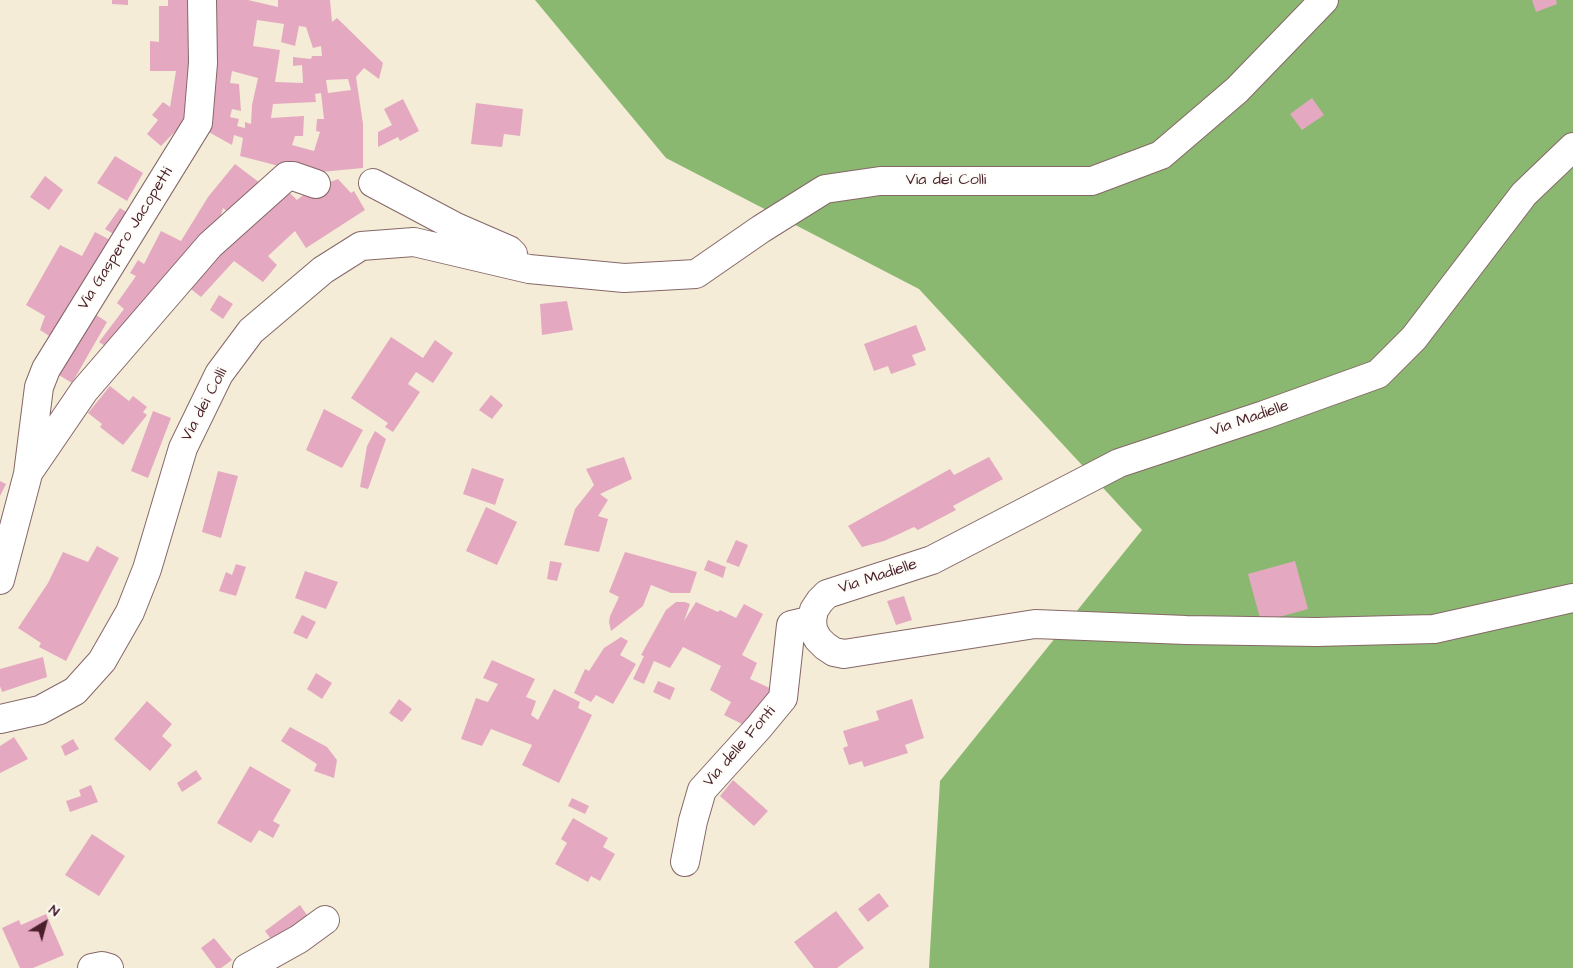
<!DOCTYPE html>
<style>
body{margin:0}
#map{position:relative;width:1573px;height:968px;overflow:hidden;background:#f4ecd7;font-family:"Architects Daughter",sans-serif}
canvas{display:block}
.north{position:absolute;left:20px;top:898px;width:50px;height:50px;-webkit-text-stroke:4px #fdfcf7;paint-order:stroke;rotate:37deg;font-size:14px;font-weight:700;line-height:20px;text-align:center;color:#4a1f2b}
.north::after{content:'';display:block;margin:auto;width:18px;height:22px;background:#4a1f2b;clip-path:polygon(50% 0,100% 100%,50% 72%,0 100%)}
</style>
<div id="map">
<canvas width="1573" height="968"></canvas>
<div class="north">N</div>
</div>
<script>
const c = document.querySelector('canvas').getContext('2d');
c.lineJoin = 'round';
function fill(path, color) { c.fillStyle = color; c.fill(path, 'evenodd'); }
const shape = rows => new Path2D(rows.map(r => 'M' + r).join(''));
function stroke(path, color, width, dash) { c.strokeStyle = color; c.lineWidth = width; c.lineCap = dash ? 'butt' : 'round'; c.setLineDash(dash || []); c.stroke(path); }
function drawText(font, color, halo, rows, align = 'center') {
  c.font = font + ' "Architects Daughter",sans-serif'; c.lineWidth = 4; c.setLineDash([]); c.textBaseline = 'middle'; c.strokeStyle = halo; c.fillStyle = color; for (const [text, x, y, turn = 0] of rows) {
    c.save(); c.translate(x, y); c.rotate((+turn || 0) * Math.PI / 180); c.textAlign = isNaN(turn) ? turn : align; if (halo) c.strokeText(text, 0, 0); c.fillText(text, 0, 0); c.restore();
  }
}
const forest = shape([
 [535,0,1573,0,1573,968,929,968,940,781,1142,530,919,289,666,158]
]);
const building = shape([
 [112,0,128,0,128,5,112,4],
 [168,0,190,0,192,114,161,146,147,134,158,120,152,115,163,102,170,107,176,71,150,71,150,41,159,42,159,6,168,6],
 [210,0,248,0,278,7,278,0,330,0,332,22,337,18,383,63,379,79,364,68,356,77,363,124,363,168,321,172,283,167,240,156,243,138,234,135,232,145,205,130],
 [257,20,284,24,281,42,295,46,299,26,306,27,313,48,321,46,322,56,312,56,311,59,293,57,293,66,302,65,303,83,275,82,280,50,253,46],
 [232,71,258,78,252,105,251,124,245,122,245,128,237,126,239,119,230,117,232,109,241,111,239,84,230,83],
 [348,79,351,90,328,93,326,80],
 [321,93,324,119,317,119,316,131,320,132,314,151,292,145,295,136,303,136,304,116,271,118,273,104,316,102,315,94],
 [1532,0,1556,0,1557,4,1536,12],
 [1312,98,1324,115,1302,130,1290,114],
 [403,99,419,131,400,141,398,137,378,147,378,132,392,125,384,109],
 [476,103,523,109,520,136,504,134,502,147,471,144],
 [115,156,143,173,127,201,97,183],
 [235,164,264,186,233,216,223,208,221,215,229,221,114,352,99,342,124,309,117,303,136,276,130,273,138,260,144,264,161,231,181,241,208,197],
 [45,176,63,190,49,210,30,197],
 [338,179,351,193,354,191,365,210,306,248,295,231,268,256,277,265,263,282,234,261,201,297,182,282,283,186,297,200,311,189],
 [120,208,131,215,117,236,105,229],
 [95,232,114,242,54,339,40,330,45,316,26,305,60,245,82,256],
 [219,295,233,304,223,319,210,310],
 [567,301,573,330,542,335,540,304],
 [90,311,107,322,72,383,54,372],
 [916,325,926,350,912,355,916,365,891,374,888,366,874,371,864,344],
 [391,337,423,358,435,340,453,353,433,383,416,372,408,384,420,392,393,432,385,427,388,423,351,398],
 [110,386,129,401,133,396,147,407,143,412,147,415,123,445,100,427,102,424,88,413],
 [491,395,503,405,492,419,479,410],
 [324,409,363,430,342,468,306,450],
 [153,411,171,418,148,478,131,471],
 [375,431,386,439,368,489,360,487,367,446],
 [624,457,632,479,600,494,608,500,598,516,608,519,599,552,564,545,575,509,594,485,586,469],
 [989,457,1003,479,953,506,956,510,918,530,914,527,884,541,862,547,848,526,950,469,954,475],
 [472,468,504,479,495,505,463,494],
 [218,471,238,476,221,538,202,532],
 [0,481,6,484,0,496],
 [486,507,517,522,497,565,466,551],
 [736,540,748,545,739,567,726,562],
 [97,546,119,558,66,661,39,647,41,643,18,628,48,583,63,552,88,562],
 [625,552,697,572,690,593,671,593,651,585,643,606,611,631,609,622,610,616,619,597,609,592],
 [708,560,726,567,723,578,704,570],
 [550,561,562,563,557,581,547,579],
 [1295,561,1308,609,1261,622,1248,574],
 [236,564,246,567,236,596,219,591,226,572,232,575],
 [305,571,338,582,326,609,295,598],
 [904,596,912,620,896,625,887,601],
 [676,602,685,602,690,604,684,621,696,602,718,612,720,610,736,618,744,604,763,614,742,655,757,663,750,679,772,689,746,726,724,715,731,702,710,690,721,666,683,647,670,668,654,661,644,684,633,679,644,656,641,655,666,610],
 [302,615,316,622,307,639,293,633],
 [621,637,628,641,620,655,636,664,613,704,596,695,591,702,574,693,585,669,589,671,604,648],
 [43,657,47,677,2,692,0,686,0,669],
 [492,660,535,679,526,697,536,701,531,715,538,720,554,689,580,702,578,708,592,715,559,783,522,765,532,745,491,729,482,746,461,739,476,698,488,702,498,684,483,678],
 [316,673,332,683,322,699,307,689],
 [658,681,675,688,670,700,653,692],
 [399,699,412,709,402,722,389,713],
 [912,699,924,738,905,745,908,753,864,767,862,761,849,765,843,748,848,746,843,731,879,720,876,711],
 [147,701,172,724,162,736,172,745,150,771,114,739],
 [290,727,327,747,337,760,334,778,314,771,317,764,281,741],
 [14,737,28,759,0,773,0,746],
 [73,739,79,749,65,756,61,746],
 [250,766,291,790,273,821,280,825,273,838,259,830,251,843,217,823],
 [196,770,202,779,182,792,177,783],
 [733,780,768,811,754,826,720,796],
 [91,785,98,802,70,812,66,801,81,796,79,790],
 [572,798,589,806,585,814,568,806],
 [573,818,608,838,603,847,615,854,600,881,591,876,588,882,555,864,567,843,561,839],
 [92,834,125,856,99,896,65,875],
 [879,893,889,906,868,922,858,909],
 [300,905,311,921,277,947,265,931],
 [836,911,864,948,837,968,814,968,794,942],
 [46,914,64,955,33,968,20,968,2,928,19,920,21,925],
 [214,938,232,960,221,968,216,968,201,948]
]);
const minor = shape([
 [1573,147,1524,194,1414,338,1378,374,1264,415,1119,463,932,560,827,594,820,601,814,610,812,620,813,630,818,639,825,646,834,652,844,654,1035,624,1186,630,1316,632,1434,629,1573,598],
 [373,183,456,227,509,250,513,254],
 [30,470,84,391,210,245,287,176,293,176,316,184],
 [0,580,28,474,39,387,46,369,198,123,203,63,202,0],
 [0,719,40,710,75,691,102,661,130,612,147,569,183,448,219,374,251,331,323,270,361,246,414,242,529,269,624,278,696,274,761,229,825,189,880,181,1092,181,1161,155,1237,90,1324,0],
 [685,862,693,821,702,790,759,727,783,698,791,625,812,620],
 [92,968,102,966,109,968],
 [247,968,299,939,325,920]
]);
const streetNames = [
 ["Via dei Colli",946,181],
 ["Via Gaspero Jacopetti",126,239,-58],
 ["Via dei Colli",205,405,-62],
 ["Via Madielle",1250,419,-19],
 ["Via Madielle",878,577,-18],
 ["Via delle Fonti",740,747,-49]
];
fill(forest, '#8ab870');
fill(building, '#e4a9c0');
stroke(minor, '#866767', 30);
stroke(minor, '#fff', 28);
drawText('16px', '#4a1f2b', '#fdfcf7', streetNames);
</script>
